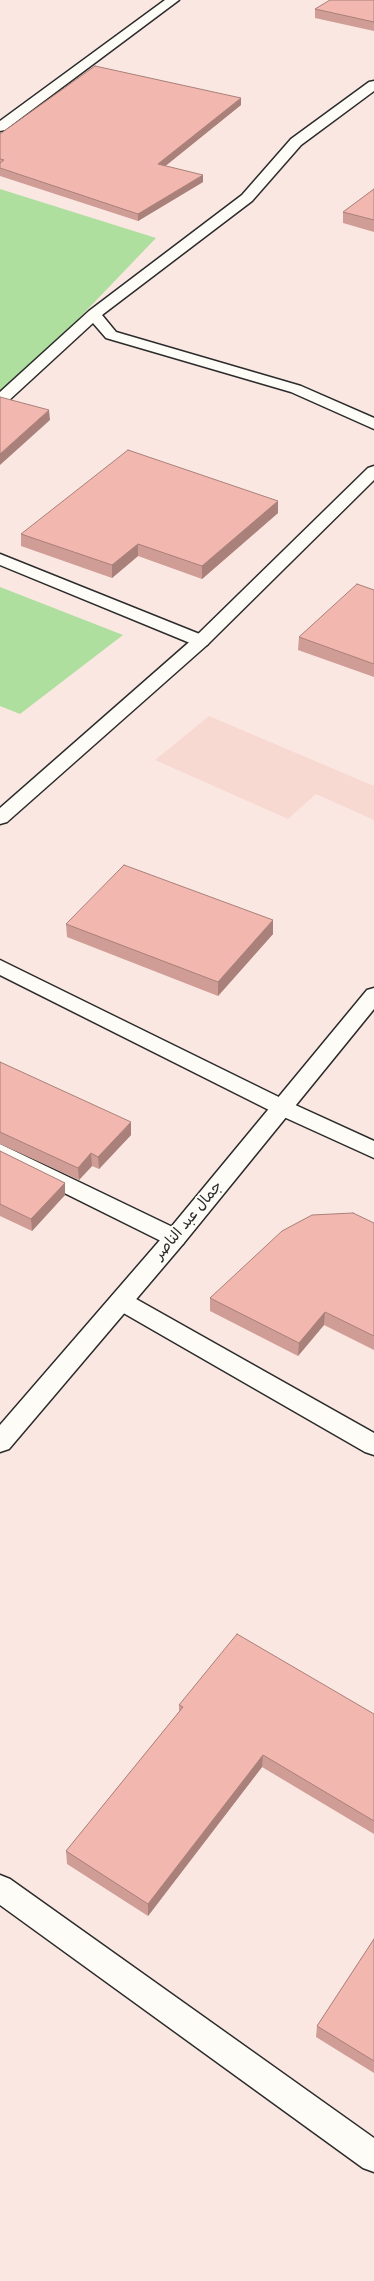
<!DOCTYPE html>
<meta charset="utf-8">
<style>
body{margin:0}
canvas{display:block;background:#fae7e1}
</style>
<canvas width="374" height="2281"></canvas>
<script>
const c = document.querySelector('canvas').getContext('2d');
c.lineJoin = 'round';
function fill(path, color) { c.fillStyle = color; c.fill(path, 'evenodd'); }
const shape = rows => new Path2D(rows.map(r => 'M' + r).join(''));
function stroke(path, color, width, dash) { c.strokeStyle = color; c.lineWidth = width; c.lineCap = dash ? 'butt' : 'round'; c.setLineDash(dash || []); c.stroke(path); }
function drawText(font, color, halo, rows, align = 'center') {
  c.font = font + ' Mynerve,"Playpen Sans Arabic",sans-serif'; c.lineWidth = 4; c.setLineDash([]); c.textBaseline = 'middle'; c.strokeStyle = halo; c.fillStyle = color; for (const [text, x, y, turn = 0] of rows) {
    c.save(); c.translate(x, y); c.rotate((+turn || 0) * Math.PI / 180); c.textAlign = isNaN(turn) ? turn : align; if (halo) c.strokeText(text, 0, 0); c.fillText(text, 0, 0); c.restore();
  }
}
const built = shape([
 [209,716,374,786,374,820,316,794,288,819,155,760]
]);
const green = shape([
 [0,189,156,238,39,360,0,395],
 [0,587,123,635,20,714,0,706]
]);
const service = shape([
 [165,0,179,0,5,130,0,131,0,121,165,0],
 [374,81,374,91,301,145,252,201,102,315,116,332,301,386,374,418,374,429,291,392,106,338,93,323,6,403,0,405,0,392,89,311,242,195,291,139,369,82,374,81],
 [0,554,207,637,210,641,207,645,195,645,0,565,0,554],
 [0,1144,183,1232,186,1238,183,1244,175,1246,167,1244,0,1161,0,1144],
 [121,1292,129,1295,374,1433,374,1455,365,1452,113,1307,109,1301,113,1295,121,1292],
 [0,1875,10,1879,374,2138,374,2172,363,2168,0,1905,0,1875]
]);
const minor = shape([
 [374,466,374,480,207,645,7,822,0,824,0,808,195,637,368,468,374,466]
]);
const tertiary = shape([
 [0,960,291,1103,374,1141,374,1158,275,1113,0,975,0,960]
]);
const secondary = shape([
 [374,988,374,1009,183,1244,9,1449,0,1452,0,1425,167,1232,367,990,374,988]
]);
const wall = shape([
 [374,0,374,31,315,18,315,9],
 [241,105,165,166,203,182,138,221,0,176,0,134],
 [374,189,374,232,343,223,343,212],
 [278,501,278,513,202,579,138,556,112,578,21,546,21,534],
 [374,590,374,677,298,650,299,637],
 [66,924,273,934,218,996,67,937],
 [0,1062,131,1135,99,1169,92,1166,79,1180,0,1144],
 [0,1151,65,1183,65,1195,32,1231,0,1216],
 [374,1223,374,1350,324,1325,298,1356,210,1311,210,1298],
 [179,1705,374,1714,374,1834,262,1767,148,1916,67,1864,66,1851,179,1712],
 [374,1939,374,2073,316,2037,317,2026]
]);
const shadedWall = shape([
 [241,98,241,105,158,172,158,164],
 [203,175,203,182,138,221,138,214],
 [49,410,50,420,0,465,0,454],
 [278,501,278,513,202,579,202,566],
 [138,544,138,556,112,578,112,565],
 [273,920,273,934,218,996,218,982],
 [131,1122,131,1135,99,1169,98,1157],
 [91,1153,92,1166,79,1180,78,1168],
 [65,1183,65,1195,32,1231,31,1219],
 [325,1312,324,1325,298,1356,299,1343],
 [263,1755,262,1767,148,1916,148,1904]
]);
const building = shape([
 [330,0,374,0,374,22,315,9,330,0],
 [95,66,241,98,158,164,203,175,138,214,0,168,0,163,4,160,0,159,0,134,95,66],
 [374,189,374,220,343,212,374,189],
 [0,397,49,410,0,454,0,397],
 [128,450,278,501,202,566,138,544,112,565,21,534,128,450],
 [357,584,374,590,374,664,299,637,357,584],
 [124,865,273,920,218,982,66,924,124,865],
 [0,1062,131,1122,98,1157,91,1153,78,1168,0,1132,0,1062],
 [0,1151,65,1183,31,1219,0,1204,0,1151],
 [353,1213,374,1223,374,1336,325,1312,299,1343,210,1298,282,1231,312,1215,353,1213],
 [237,1634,374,1714,374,1821,263,1755,148,1904,66,1851,183,1707,179,1705,237,1634],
 [374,1939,374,2061,317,2026,374,1939]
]);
const streetNames = [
 ["جمال عبد الناصر",189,1221,-50]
];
fill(built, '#f8d9d2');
fill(green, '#aedf9f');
stroke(service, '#2b2b2b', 3);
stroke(minor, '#2b2b2b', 3);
stroke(tertiary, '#2b2b2b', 3);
stroke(secondary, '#2b2b2b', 3);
fill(service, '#fdfcf7');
fill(minor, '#fdfcf7');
fill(tertiary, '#fdfcf7');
fill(secondary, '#fdfcf7');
fill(wall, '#d09d96');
fill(shadedWall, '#a9807a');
fill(building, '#f2b7ae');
stroke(building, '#a9807a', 1);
drawText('15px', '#2b2b2b', '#fdfcf7', streetNames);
</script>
